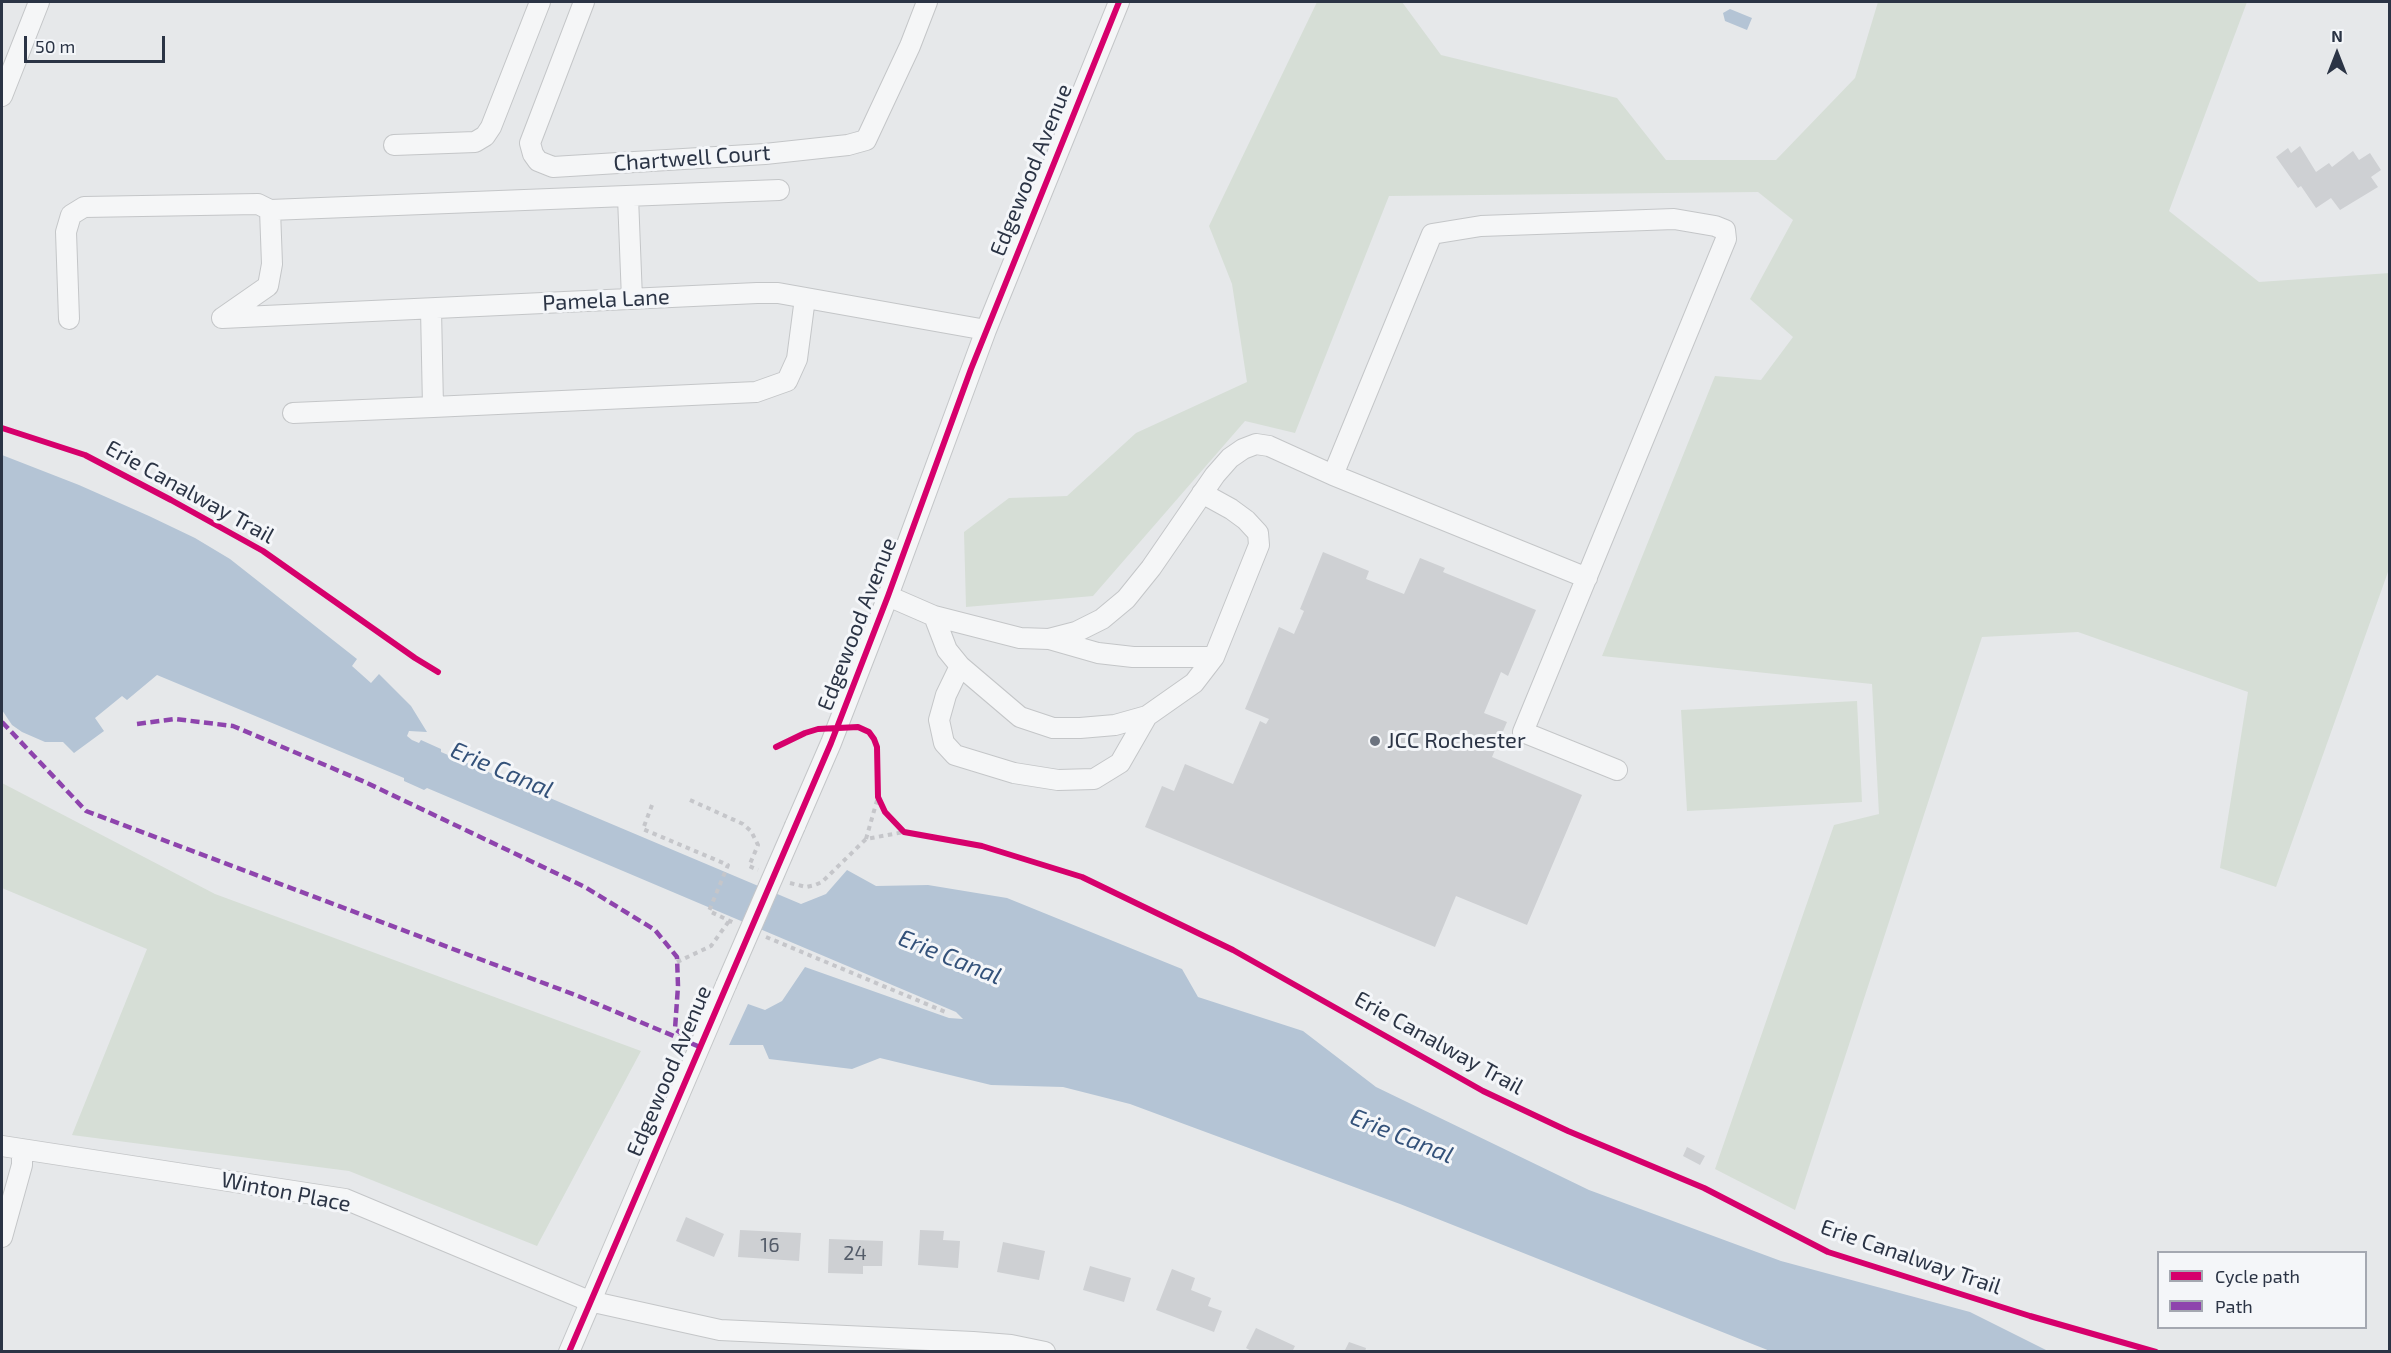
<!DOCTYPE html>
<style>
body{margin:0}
#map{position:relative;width:2391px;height:1353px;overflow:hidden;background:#e6e8ea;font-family:"Exo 2",sans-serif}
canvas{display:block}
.frame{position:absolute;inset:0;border:3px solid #2b3445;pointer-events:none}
.legend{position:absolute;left:2157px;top:1251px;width:210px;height:78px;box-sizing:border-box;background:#f4f6f9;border:2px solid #a4a8b1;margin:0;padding:8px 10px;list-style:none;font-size:18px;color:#2b3445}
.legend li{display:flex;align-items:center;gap:12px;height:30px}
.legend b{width:30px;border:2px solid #a4a8b1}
.north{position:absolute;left:2307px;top:24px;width:60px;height:60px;-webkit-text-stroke:4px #f4f6f9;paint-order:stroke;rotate:0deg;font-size:16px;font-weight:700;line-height:24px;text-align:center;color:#2b3445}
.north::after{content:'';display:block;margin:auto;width:21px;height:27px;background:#2b3445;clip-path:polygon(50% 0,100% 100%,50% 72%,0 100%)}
.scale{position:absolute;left:24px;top:36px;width:141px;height:27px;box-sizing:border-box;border:3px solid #2b3445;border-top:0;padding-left:8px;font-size:18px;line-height:21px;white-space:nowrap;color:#2b3445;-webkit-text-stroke:4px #f4f6f9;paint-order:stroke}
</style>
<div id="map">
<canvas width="2391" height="1353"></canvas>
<div class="frame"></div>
<ul class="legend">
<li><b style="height:8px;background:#d6006c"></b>Cycle path</li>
<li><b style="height:8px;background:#8e44ad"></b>Path</li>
</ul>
<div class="north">N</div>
<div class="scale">50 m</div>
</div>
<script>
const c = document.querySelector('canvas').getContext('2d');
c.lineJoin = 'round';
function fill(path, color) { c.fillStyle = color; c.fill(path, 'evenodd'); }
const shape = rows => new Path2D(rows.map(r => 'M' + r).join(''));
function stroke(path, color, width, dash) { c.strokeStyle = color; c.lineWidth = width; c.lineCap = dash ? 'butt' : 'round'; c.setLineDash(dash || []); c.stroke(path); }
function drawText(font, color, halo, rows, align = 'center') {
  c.font = font + ' "Exo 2",sans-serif'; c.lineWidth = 6; c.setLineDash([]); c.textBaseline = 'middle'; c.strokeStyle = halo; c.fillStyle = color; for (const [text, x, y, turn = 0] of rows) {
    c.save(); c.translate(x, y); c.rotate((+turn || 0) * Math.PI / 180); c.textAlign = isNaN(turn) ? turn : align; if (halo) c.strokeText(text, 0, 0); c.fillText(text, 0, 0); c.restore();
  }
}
const green = shape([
 [1317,2,1402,2,1441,55,1617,98,1666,160,1776,160,1855,78,1878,2,2247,2,2169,211,2259,282,2390,273,2389,569,2276,887,2220,868,2248,692,2078,632,1982,637,1795,1210,1715,1169,1834,825,1879,814,1872,684,1602,656,1715,376,1761,380,1793,337,1750,299,1793,220,1758,192,1389,196,1295,433,1245,421,1093,596,966,607,964,532,1009,498,1067,496,1136,433,1247,382,1232,284,1209,226],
 [1857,701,1862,802,1687,811,1681,710],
 [2,783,215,894,641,1051,537,1246,349,1171,72,1135,147,949,2,888]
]);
const water = shape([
 [1730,9,1752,18,1747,30,1725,21,1723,13],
 [2,455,79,485,149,516,195,538,230,559,357,659,352,666,371,683,379,674,411,706,427,732,409,731,407,736,412,740,419,743,421,740,441,749,441,752,801,904,826,894,847,870,876,886,928,885,1007,898,1182,969,1198,997,1303,1031,1376,1087,1589,1190,1781,1261,1970,1312,2048,1351,1770,1351,1400,1204,1130,1104,1063,1087,991,1085,880,1058,852,1069,769,1059,763,1045,729,1045,748,1004,765,1010,782,1001,805,967,949,1018,963,1019,956,1012,427,788,424,790,404,781,404,778,157,675,127,700,122,696,95,718,104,731,74,753,63,742,45,742,22,732,12,725,2,710]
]);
const building = shape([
 [2300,146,2316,172,2329,163,2332,167,2353,151,2359,160,2370,153,2381,170,2371,177,2378,187,2340,210,2331,198,2316,208,2301,186,2298,188,2276,157,2288,148,2291,153],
 [1323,552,1369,571,1366,579,1404,594,1420,558,1445,568,1443,572,1536,610,1508,676,1501,672,1484,713,1507,722,1492,757,1582,795,1527,925,1456,896,1435,947,1145,827,1162,786,1174,791,1185,764,1233,784,1260,721,1266,724,1269,719,1245,709,1279,627,1294,634,1304,611,1300,609],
 [1687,1147,1705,1156,1700,1165,1683,1156],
 [686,1217,724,1234,714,1257,676,1241],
 [740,1230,801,1233,799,1261,738,1257],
 [920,1230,944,1231,943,1240,960,1241,958,1268,918,1265],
 [829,1239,883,1241,882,1266,863,1266,863,1274,828,1273],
 [1003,1242,1045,1251,1039,1280,997,1272],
 [1090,1266,1131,1278,1124,1302,1083,1290],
 [1172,1269,1195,1278,1191,1290,1211,1298,1208,1306,1222,1311,1214,1332,1156,1310],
 [1256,1328,1295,1346,1292,1352,1253,1352,1246,1348],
 [1349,1342,1366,1348,1365,1352,1344,1352]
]);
const path = shape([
 [690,800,743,824,751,831,758,845,749,866,758,870],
 [652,805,643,829,728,865,709,911,734,923],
 [866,839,878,797],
 [790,883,806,887,815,885,822,882,866,839,904,832],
 [766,937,948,1013],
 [677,962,711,946,729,921]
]);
const minor = shape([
 [584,2,530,143,533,154,538,161,553,167,765,154,848,145,866,140,910,46,927,2],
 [2,96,39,2],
 [394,145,475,142,485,136,491,127,540,2],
 [628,197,632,299],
 [431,309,433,407,756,392,787,381,797,359,805,298],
 [222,318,757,293,778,293,986,330],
 [222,318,268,286,272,264,270,210,779,190],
 [69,319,66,232,71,215,84,207,258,204,270,210],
 [293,413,433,407],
 [1333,475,1432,234,1481,226,1674,219,1715,226,1725,230,1726,239,1523,732,1617,770],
 [888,596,934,616,1020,638,1049,639,1076,632,1102,619,1126,599,1151,568,1215,475,1230,458,1243,449,1256,444,1269,446,1333,475,1587,578],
 [934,616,947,650,960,666,1020,717,1053,728,1080,728,1115,725,1147,716,1194,683,1214,657,1259,545,1258,533,1246,520,1231,509,1202,493],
 [1049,639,1098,653,1133,657,1214,657],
 [960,666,946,695,939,720,944,743,955,755,1014,773,1058,780,1094,779,1120,763,1147,716],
 [795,826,831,743,888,596,986,330,1119,2],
 [2,1146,345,1199,589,1301,720,1330,973,1342,1011,1345,1045,1352],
 [2,1237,22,1165,22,1150],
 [569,1352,726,985]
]);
const minorBridge = shape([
 [726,985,795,826]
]);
const quiet = shape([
 [2,722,86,811,578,996,700,1047],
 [137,724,175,719,233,726,365,782,585,887,655,930,677,957,678,986,675,1029,685,1036]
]);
const cycleway = shape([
 [2,428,85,455,171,500,263,551,415,658,438,672],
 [776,747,805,733,818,729,858,727,869,732,874,739,877,747,878,797,885,812,904,832,982,846,1082,877,1233,950,1483,1091,1568,1131,1704,1188,1828,1252,2030,1316,2156,1352],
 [569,1352,831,743,888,596,971,369,1119,2]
]);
const markers = [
 [1375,741,6,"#6c737f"]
];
const numberNames = [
 ["16",770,1245],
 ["24",855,1253]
];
const streetNames = [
 ["Chartwell Court",692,158,-4],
 ["Edgewood Avenue",1031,170,-68],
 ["Pamela Lane",606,300,-3],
 ["Erie Canalway Trail",190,492,29],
 ["Edgewood Avenue",857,624,-69],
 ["Erie Canalway Trail",1439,1043,29],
 ["Edgewood Avenue",669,1071,-67],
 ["Winton Place",286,1192,11],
 ["Erie Canalway Trail",1911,1257,19]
];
const poiNames = [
 ["JCC Rochester",1387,741]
];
const waterNames = [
 ["Erie Canal",502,770,23],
 ["Erie Canal",950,957,22],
 ["Erie Canal",1402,1136,22]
];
fill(green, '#d6ded6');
fill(water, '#b4c4d5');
fill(building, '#ced0d3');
stroke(minor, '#c4c6c8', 22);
stroke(path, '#c5c6ca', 4, [4.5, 4.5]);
stroke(minor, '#f5f6f7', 20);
stroke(minorBridge, '#c4c6c8', 22, []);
stroke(minorBridge, '#f5f6f7', 20);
stroke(quiet, '#8e44ad', 4.5, [9, 4.5]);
stroke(cycleway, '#d6006c', 6);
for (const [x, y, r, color] of markers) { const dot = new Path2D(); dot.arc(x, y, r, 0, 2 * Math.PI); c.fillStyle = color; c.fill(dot); stroke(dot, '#f4f6f9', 2); }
drawText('20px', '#545c69', null, numberNames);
drawText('22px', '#2b3445', '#f4f6f9', streetNames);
drawText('22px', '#2b3445', '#f4f6f9', poiNames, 'left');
drawText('italic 24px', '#34527a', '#f4f6f9', waterNames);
</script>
